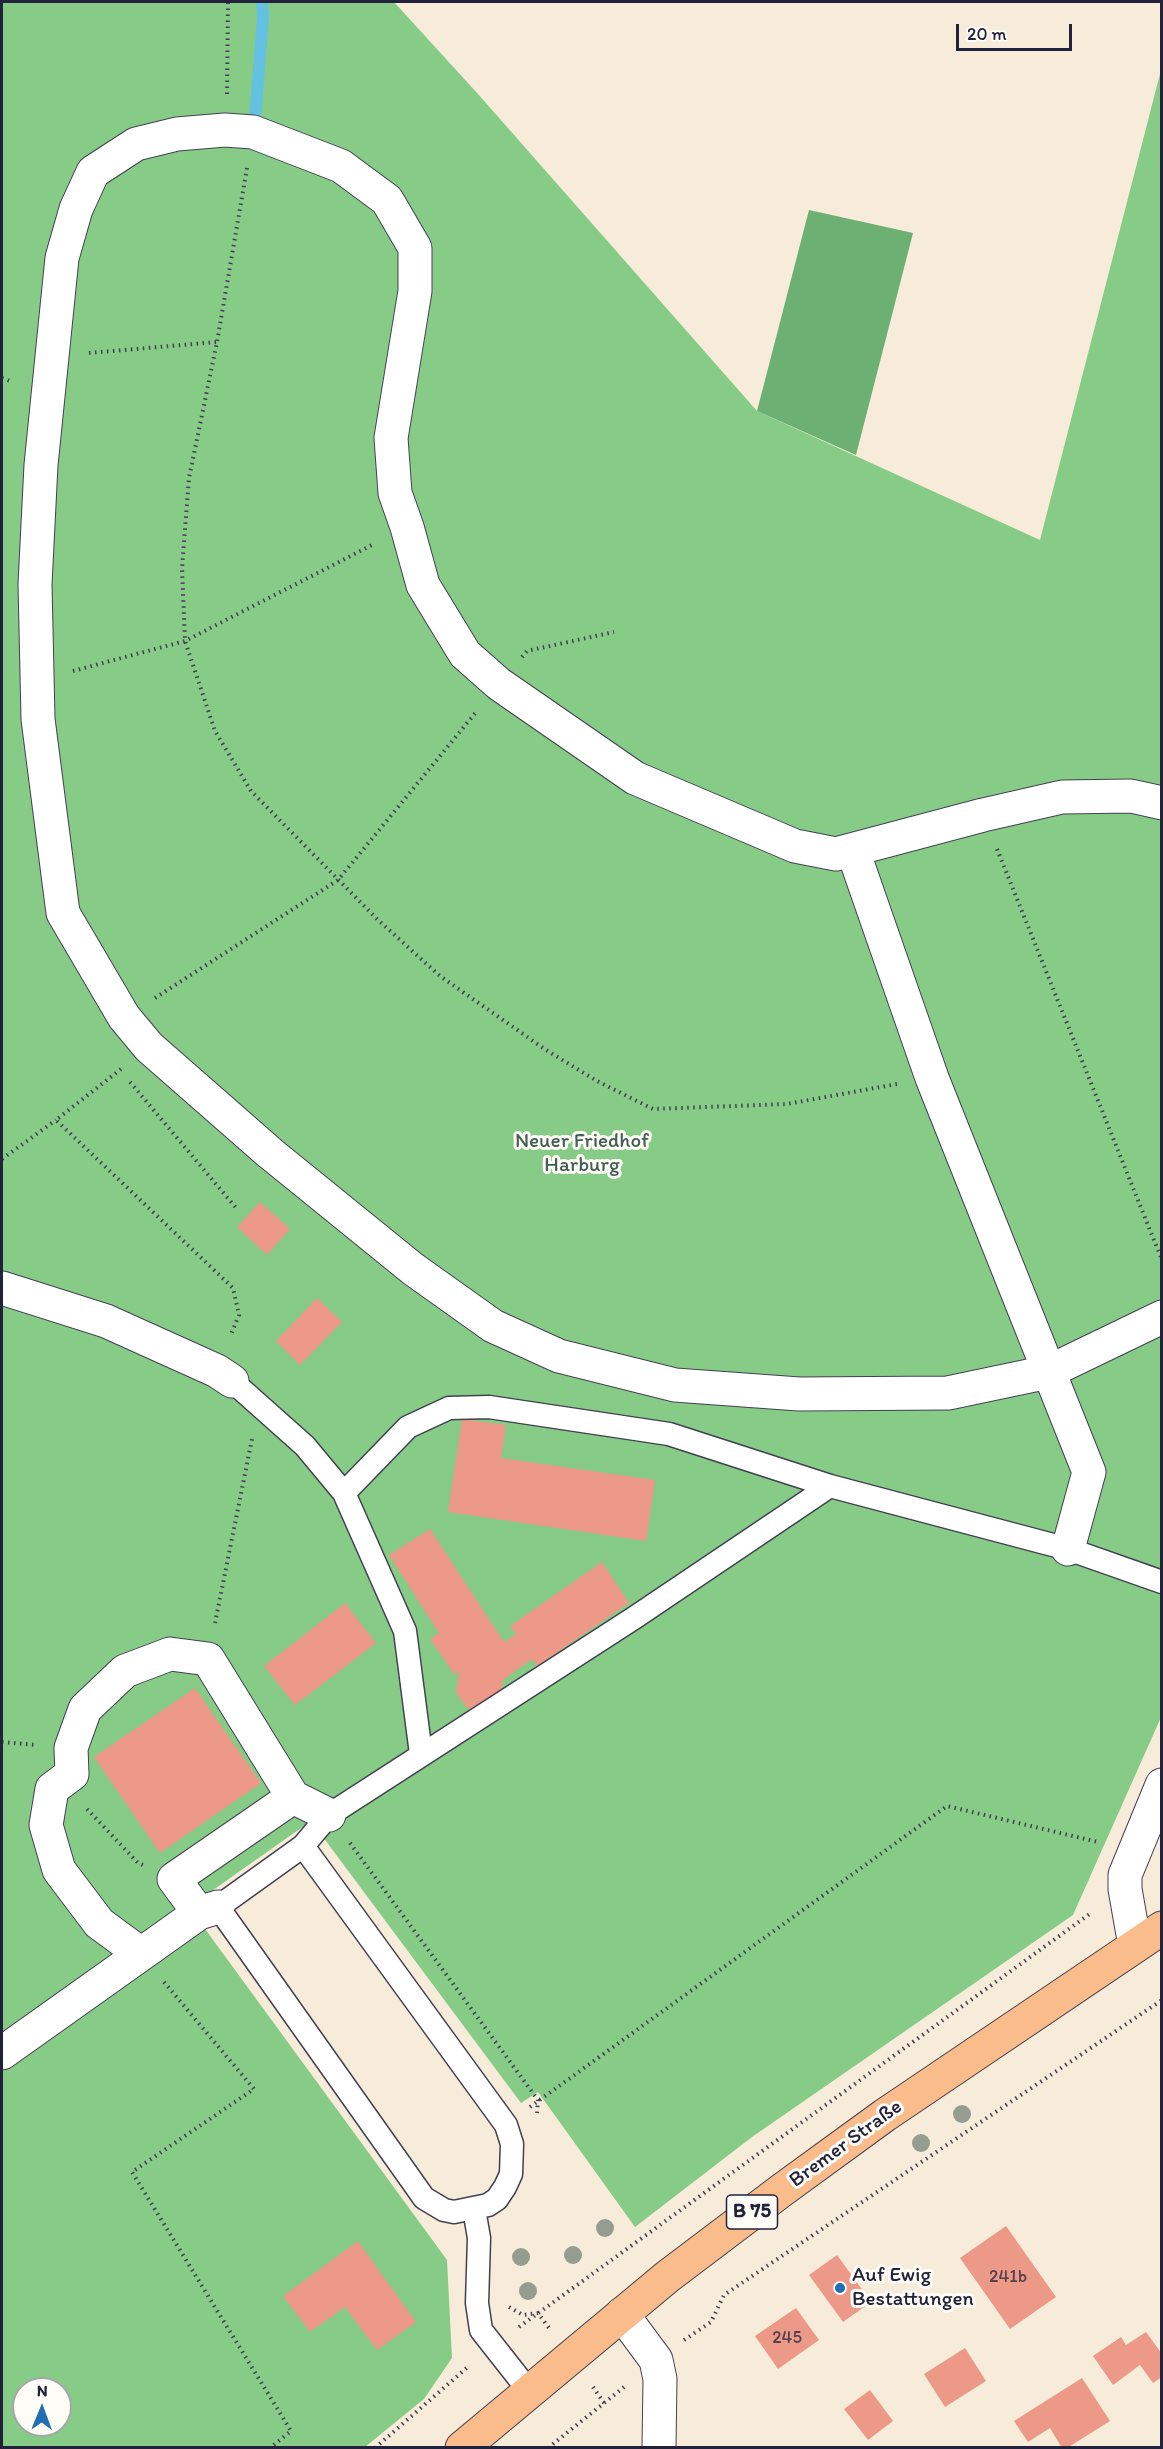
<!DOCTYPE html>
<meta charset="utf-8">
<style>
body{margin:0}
#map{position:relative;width:1163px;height:2449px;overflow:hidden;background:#f7ebd9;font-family:Itim,sans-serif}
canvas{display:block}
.frame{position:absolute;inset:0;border:3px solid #22223b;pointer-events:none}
.north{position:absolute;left:12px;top:2377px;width:60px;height:60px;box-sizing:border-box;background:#fdfcf7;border:2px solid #a5a5ac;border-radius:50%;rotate:1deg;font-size:16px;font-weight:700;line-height:24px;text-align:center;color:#22223b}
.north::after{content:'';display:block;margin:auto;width:21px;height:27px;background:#1f6fb2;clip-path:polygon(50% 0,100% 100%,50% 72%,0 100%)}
.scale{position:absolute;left:956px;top:24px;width:116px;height:27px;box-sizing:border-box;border:3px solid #22223b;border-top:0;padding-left:8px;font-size:18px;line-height:21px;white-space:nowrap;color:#22223b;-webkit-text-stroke:4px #fdfcf7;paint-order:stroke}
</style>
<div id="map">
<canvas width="1163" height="2449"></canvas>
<div class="frame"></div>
<div class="north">N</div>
<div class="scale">20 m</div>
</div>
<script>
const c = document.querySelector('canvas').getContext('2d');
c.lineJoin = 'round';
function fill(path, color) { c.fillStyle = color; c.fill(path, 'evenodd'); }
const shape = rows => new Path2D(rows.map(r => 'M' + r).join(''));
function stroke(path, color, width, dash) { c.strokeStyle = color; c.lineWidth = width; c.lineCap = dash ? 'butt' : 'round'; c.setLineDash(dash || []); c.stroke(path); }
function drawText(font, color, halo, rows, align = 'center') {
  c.font = font + ' Itim,sans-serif'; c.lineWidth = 6; c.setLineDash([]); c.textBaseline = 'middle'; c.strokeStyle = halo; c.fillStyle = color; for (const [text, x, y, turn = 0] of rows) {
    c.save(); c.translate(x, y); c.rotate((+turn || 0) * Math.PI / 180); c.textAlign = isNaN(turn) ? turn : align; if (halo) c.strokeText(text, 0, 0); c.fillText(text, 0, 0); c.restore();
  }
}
const green = shape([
 [2,2,394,2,478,94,757,411,1040,540,1161,70,1162,1715,1073,1915,752,2137,635,2227,538,2092,521,2103,311,1821,189,1907,447,2260,452,2358,424,2399,365,2447,2,2448],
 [24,2389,60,2389,60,2425,24,2425]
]);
const forest = shape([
 [809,210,913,233,856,455,757,411]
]);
const stream = shape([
 [254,131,263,18,262,2]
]);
const building = shape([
 [260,1202,290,1229,267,1255,237,1227],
 [317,1298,342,1322,300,1365,276,1341],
 [462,1419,506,1425,501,1458,655,1480,646,1541,448,1512],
 [430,1529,504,1642,516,1634,510,1626,602,1562,629,1603,537,1666,532,1659,503,1680,500,1700,486,1709,467,1708,456,1692,459,1671,454,1674,430,1639,439,1633,389,1555],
 [345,1603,376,1643,295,1705,264,1666],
 [195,1688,261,1783,160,1853,94,1757],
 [1006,2226,1056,2297,1010,2329,960,2258],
 [358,2241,416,2322,377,2350,345,2307,310,2332,283,2296],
 [837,2255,871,2302,843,2322,809,2275],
 [796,2308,819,2340,778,2369,755,2336],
 [1146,2332,1162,2354,1162,2377,1153,2383,1140,2365,1113,2385,1093,2356,1121,2337,1126,2345],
 [965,2348,986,2381,945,2407,924,2374],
 [1082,2378,1110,2421,1067,2448,1062,2448,1050,2428,1028,2442,1014,2421],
 [870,2390,893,2421,868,2440,844,2409]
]);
const path = shape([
 [227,94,228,2],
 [247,168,217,342,189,478,182,568,185,641,215,731,251,791,378,920,440,976,546,1050,597,1081,653,1109,787,1104,897,1084],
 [89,353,217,342],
 [2,378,13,382],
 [522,657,527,651,614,632],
 [73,671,185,641,374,544],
 [997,849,1162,1260],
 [155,998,338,880,477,711],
 [121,1069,56,1120,233,1288,239,1315,230,1337],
 [130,1082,237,1209],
 [2,1159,56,1120],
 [215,1623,252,1439],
 [2,1742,37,1745],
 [87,1809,138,1863,143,1865],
 [350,1843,538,2100,537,2113],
 [164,1982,254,2089,132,2172,291,2431,270,2448],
 [530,2107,947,1806,1098,1842],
 [509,2307,523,2315,538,2313,549,2328],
 [519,2327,1091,1913],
 [684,2340,711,2322,724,2295,1162,2000],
 [593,2387,604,2403],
 [375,2448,470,2365],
 [548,2448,624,2387]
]);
const service = shape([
 [232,1381,305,1446,344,1493,405,1631,421,1754],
 [344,1493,408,1427,449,1408,489,1407,669,1434,830,1486,1068,1549,1162,1582],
 [303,1846,506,2125,512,2144,511,2174,505,2187,497,2199,488,2205,454,2212,444,2210,424,2198,218,1907,303,1846],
 [303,1846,329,1815,634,1618,830,1486],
 [474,2209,479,2238,477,2303,481,2330,529,2391]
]);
const pedestrian = shape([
 [1162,803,1131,796,1062,797,983,815,836,854,795,846,635,778,499,684,465,654,423,585,407,527,395,493,391,438,415,291,415,248,387,200,341,166,253,132,225,130,177,134,136,144,93,172,76,209,62,258,41,465,35,584,38,719,63,913,124,1017,149,1047,270,1153,413,1269,493,1326,559,1356,675,1385,799,1394,948,1393,1048,1372,1162,1317],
 [853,851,932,1078,1089,1472,1068,1549],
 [2,1288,106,1321,217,1371,232,1381],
 [199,1913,174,1879,293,1797,329,1815],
 [141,1954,99,1923,59,1870,46,1825,52,1789,72,1774,71,1748,85,1709,125,1671,170,1654,208,1659,293,1797],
 [2,2053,199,1913,218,1907]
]);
const tertiary = shape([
 [1135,1946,1125,1889,1125,1875,1162,1785],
 [622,2314,656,2360,660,2379,659,2448]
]);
const primary = shape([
 [462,2448,667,2277,782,2190,885,2115,1162,1928]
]);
const trees = [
 [962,2114],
 [921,2143],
 [605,2228],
 [573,2255],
 [521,2257],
 [528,2291]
];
const markers = [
 [840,2288,6,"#1f6fb2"]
];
const numberNames = [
 ["241b",1008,2277],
 ["245",787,2338]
];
const shields = [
 [752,2212,51]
];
const shieldNames = [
 ["B 75",752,2212]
];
const parkNames = [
 ["Neuer Friedhof",582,1142],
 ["Harburg",582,1166]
];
const streetNames = [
 ["Bremer Straße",846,2144,-36]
];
const poiNames = [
 ["Auf Ewig",852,2276],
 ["Bestattungen",852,2300]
];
fill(green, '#87cc86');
fill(forest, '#6db073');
stroke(stream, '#64c1e2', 12);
fill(building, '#ed9987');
stroke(service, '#424053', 25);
stroke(pedestrian, '#424053', 35);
stroke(tertiary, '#424053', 35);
stroke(primary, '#424053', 35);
stroke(path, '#424053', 4, [1.5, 4.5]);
stroke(service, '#fff', 22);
stroke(pedestrian, '#fff', 33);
stroke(tertiary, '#fff', 33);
stroke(primary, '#f9bc8a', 33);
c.fillStyle = '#959d90';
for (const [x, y] of trees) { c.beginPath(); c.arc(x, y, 9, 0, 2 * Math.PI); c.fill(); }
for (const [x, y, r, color] of markers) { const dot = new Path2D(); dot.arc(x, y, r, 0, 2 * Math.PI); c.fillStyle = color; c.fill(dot); stroke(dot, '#fdfcf7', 2); }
drawText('18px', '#55404e', null, numberNames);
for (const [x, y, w] of shields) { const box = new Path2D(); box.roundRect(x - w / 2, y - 17, w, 34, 4.5); c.fillStyle = '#fdfcf7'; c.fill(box); stroke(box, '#22223b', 1.5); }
drawText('bold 20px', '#22223b', null, shieldNames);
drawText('21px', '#455e55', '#fdfcf7', parkNames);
drawText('21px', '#22223b', '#fdfcf7', streetNames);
drawText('21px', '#22223b', '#fdfcf7', poiNames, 'left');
</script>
